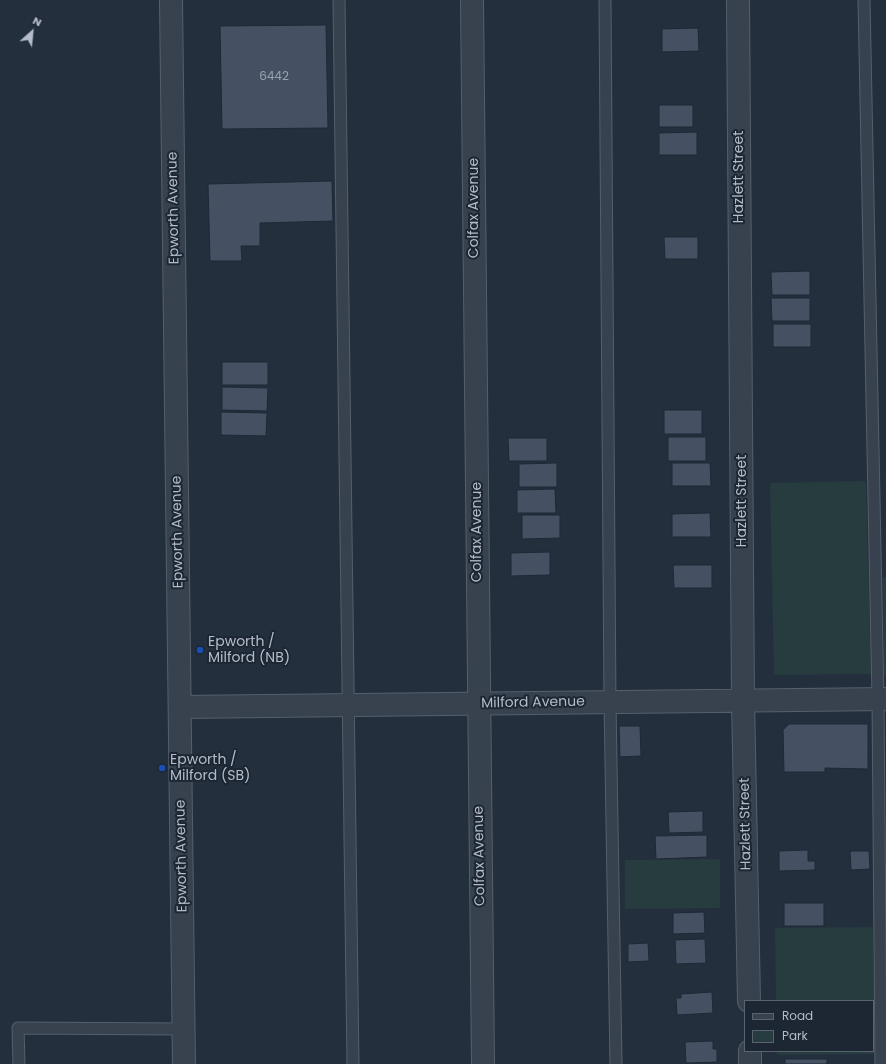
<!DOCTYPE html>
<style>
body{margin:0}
#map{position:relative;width:886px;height:1064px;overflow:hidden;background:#242f3e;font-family:Poppins,sans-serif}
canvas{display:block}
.legend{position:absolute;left:744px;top:1000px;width:130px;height:52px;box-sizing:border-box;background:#1d2633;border:1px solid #59626f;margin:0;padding:5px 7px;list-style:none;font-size:12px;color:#b4bcc9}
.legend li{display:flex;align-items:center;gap:8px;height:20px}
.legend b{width:20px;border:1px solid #59626f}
.north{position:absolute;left:12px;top:12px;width:40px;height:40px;-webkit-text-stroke:3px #1d2633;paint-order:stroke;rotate:27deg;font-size:11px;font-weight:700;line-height:16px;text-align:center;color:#b4bcc9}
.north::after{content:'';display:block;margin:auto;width:14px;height:18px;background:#b4bcc9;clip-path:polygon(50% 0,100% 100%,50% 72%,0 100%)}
</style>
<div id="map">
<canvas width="886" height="1064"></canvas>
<ul class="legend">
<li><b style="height:5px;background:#38414e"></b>Road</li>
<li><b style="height:11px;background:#263c3f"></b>Park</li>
</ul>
<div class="north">N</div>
</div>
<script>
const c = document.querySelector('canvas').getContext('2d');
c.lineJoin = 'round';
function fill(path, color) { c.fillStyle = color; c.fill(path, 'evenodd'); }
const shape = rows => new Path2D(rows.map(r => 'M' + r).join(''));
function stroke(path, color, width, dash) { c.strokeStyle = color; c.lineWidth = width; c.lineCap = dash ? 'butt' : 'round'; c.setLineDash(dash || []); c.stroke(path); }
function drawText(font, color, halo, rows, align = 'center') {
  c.font = font + ' Poppins,sans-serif'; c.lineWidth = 4; c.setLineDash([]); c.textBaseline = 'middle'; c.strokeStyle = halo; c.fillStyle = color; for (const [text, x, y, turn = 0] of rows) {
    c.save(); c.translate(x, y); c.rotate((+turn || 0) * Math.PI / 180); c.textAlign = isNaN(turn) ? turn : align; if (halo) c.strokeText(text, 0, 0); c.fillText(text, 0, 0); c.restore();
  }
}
const green = shape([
 [866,481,871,674,774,675,770,483],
 [883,577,886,577,886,675,884,675],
 [720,859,720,908,625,909,625,860],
 [873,927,875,1054,777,1055,777,1051,873,1051,873,1001,776,1001,775,928]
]);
const building = shape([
 [326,25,328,128,222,129,220,26,326,25],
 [698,28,699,51,662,52,662,29,698,28],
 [659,105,693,105,693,127,659,127,659,105],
 [697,132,697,155,659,155,659,133,697,132],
 [332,181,333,221,260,223,260,246,241,246,242,261,210,261,208,184,332,181],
 [664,237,698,237,698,259,665,259,664,237],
 [810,271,810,295,772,295,771,272,810,271],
 [771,298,810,298,810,321,772,321,771,298],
 [773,324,811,324,811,347,773,347,773,324],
 [222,362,268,362,268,385,222,385,222,362],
 [222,387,268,388,267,411,222,410,222,387],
 [664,410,702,410,702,434,664,434,664,410],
 [221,412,267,413,266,436,221,435,221,412],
 [668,437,706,437,706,461,668,461,668,437],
 [508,438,547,438,547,461,509,461,508,438],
 [557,463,557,487,519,487,519,464,557,463],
 [672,463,710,463,711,486,672,486,672,463],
 [555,489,556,513,517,513,517,490,555,489],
 [710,513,711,537,672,537,672,514,710,513],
 [522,515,560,515,560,538,522,539,522,515],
 [550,552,550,575,511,576,511,553,550,552],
 [673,565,712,565,712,588,674,588,673,565],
 [789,724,868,724,868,769,825,768,825,772,784,772,783,730,789,724],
 [619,726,640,726,641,756,620,757,619,726],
 [703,811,703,832,669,833,668,812,703,811],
 [707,835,707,857,656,859,655,836,707,835],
 [808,850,808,861,815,861,815,870,779,871,779,851,808,850],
 [850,851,869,851,870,869,851,870,850,851],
 [784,903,824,903,824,926,784,926,784,903],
 [704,912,705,933,673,934,673,913,704,912],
 [705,939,706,963,676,964,675,940,705,939],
 [648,943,649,961,628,962,628,944,648,943],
 [712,992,713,1013,677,1015,676,998,681,998,681,994,712,992],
 [713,1041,713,1049,717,1049,717,1062,686,1063,685,1042,713,1041],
 [785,1059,827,1059,827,1064,785,1064,785,1059]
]);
const lane = shape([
 [339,0,353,1064],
 [605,0,610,702,616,1064],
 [864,0,878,699,881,1064],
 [19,1064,18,1028,184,1029]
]);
const street = shape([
 [171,0,184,1064],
 [472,0,483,1064],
 [738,0,743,700,749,1001],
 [180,707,886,699],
 [750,1051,750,1064]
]);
const markers = [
 [200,650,4,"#1a4fb4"],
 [162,768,4,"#1a4fb4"]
];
const numberNames = [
 ["6442",274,77]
];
const streetNames = [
 ["Hazlett Street",739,177,-90],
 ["Epworth Avenue",174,208,-91],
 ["Colfax Avenue",474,208,-90],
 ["Hazlett Street",742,501,-90],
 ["Epworth Avenue",178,532,-91],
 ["Colfax Avenue",477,532,-90],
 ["Milford Avenue",533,703,-1],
 ["Hazlett Street",746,824,-91],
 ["Epworth Avenue",182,856,-91],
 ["Colfax Avenue",480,856,-91]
];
const poiNames = [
 ["Epworth /",208,642],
 ["Milford (NB)",208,658],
 ["Epworth /",170,760],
 ["Milford (SB)",170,776]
];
fill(green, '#263c3f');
fill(building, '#455162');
stroke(building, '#1f2835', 1);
stroke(lane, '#565f6c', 13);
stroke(street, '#565f6c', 24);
stroke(lane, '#38414e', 11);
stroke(street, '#38414e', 22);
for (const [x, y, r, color] of markers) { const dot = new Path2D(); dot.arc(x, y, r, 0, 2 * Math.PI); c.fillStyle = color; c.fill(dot); stroke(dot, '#1d2633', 1.5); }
drawText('12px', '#98a1af', null, numberNames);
drawText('14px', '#b4bcc9', '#1d2633', streetNames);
drawText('14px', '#b4bcc9', '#1d2633', poiNames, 'left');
</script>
